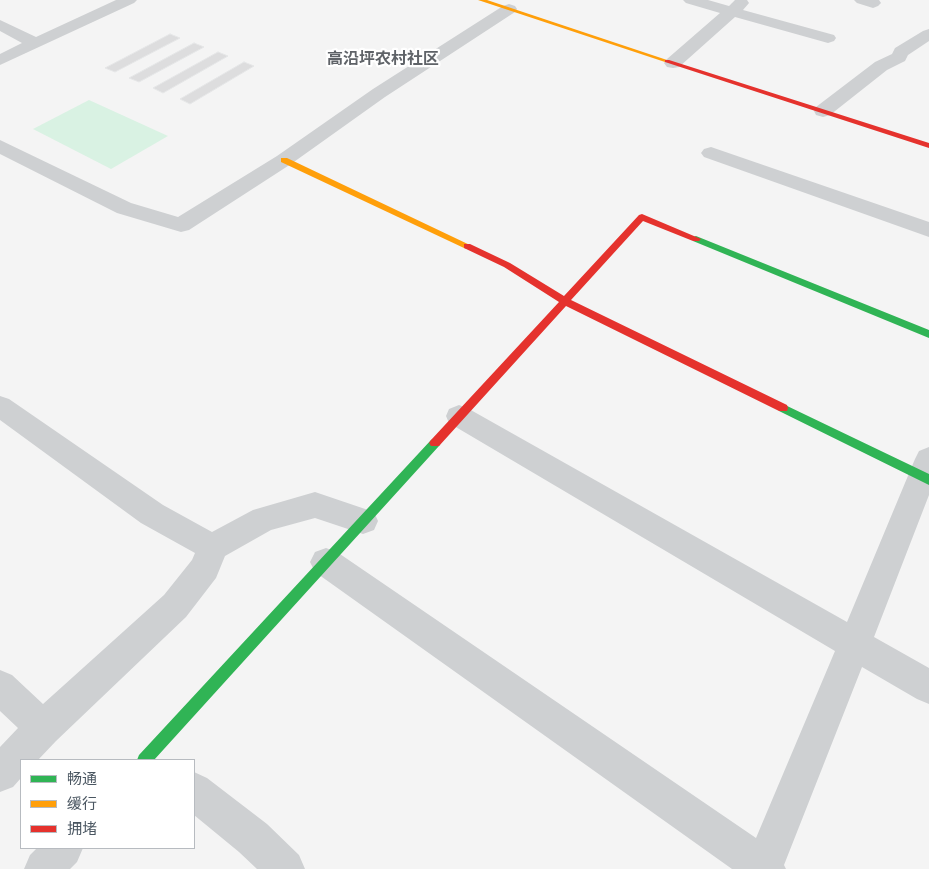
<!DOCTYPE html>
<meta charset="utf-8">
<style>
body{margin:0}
#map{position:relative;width:929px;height:869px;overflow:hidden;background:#f4f4f4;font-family:"Source Sans 3","Noto Sans SC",sans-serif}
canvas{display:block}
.legend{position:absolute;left:20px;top:759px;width:175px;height:90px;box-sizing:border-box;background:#fff;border:1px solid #b7bbc0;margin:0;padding:6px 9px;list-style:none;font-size:15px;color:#4a5661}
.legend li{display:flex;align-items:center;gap:10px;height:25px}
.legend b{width:25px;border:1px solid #b7bbc0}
</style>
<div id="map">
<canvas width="929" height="869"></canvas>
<ul class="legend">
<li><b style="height:6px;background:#30b455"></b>畅通</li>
<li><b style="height:6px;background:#ff9f0a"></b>缓行</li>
<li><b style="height:6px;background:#e5322d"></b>拥堵</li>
</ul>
</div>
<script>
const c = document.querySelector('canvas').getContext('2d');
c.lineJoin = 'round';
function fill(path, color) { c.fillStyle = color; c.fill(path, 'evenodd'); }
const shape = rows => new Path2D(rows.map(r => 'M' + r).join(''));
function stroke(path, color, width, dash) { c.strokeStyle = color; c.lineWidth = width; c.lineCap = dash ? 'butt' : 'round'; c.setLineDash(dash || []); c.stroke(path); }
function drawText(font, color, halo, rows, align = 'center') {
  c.font = font + ' "Source Sans 3","Noto Sans SC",sans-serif'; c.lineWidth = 4.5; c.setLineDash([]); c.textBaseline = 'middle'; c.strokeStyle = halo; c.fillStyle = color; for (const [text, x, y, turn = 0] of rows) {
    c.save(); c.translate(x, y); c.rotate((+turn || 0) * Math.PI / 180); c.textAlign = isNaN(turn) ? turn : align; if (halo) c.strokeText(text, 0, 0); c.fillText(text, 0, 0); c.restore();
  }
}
const green = shape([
 [89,100,168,136,111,169,33,129]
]);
const building = shape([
 [170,34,180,38,115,72,105,68,170,34],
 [194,43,204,47,139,82,129,78,194,43],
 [218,52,228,56,163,93,153,88,218,52],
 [244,62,254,66,190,104,180,99,244,62]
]);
const street = shape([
 [116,0,137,0,134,3,0,65,0,54,22,43,0,31,0,20,36,37,116,0],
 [683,0,708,0,729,6,735,0,747,0,749,3,743,10,834,35,836,38,834,41,828,43,735,17,679,67,673,68,667,67,664,63,667,59,720,13,686,3,683,0],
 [854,0,879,0,881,3,878,6,873,8,857,3,854,0],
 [509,4,515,6,517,9,515,12,385,97,291,164,189,230,181,232,117,213,0,154,0,140,131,203,178,217,277,156,373,89,503,6,509,4],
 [929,29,929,41,908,55,905,61,887,70,830,115,823,117,816,115,814,111,816,107,875,62,892,54,895,48,923,31,929,29],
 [711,147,929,222,929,237,704,157,701,153,704,149,711,147],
 [0,396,9,399,163,505,212,532,253,510,315,492,374,512,378,521,374,530,363,534,315,518,271,530,225,556,216,578,186,617,56,741,38,760,21,760,21,778,13,787,0,792,0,747,18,728,0,711,0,670,12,675,43,704,164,595,192,560,195,553,141,523,0,420,0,396],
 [459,405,469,409,847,622,915,459,919,451,929,447,929,495,874,637,929,668,929,704,917,699,862,667,784,865,786,869,732,869,315,572,310,562,315,552,326,548,337,552,756,838,835,651,449,423,446,416,449,409,459,405],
 [194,772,207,778,267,824,299,855,305,869,257,869,239,852,194,815,194,772],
 [37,848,83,848,77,862,70,869,24,869,30,855,37,848]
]);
const fast = shape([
 [696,236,929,330,929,338,693,241,693,237,696,236],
 [783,404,929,474,929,485,779,411,778,408,783,404],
 [435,438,439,440,441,443,439,446,154,760,137,760,139,755,431,440,435,438]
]);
const slow = shape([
 [478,0,487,0,670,61,665,62,478,0],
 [281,158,287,158,472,246,467,249,464,248,281,162,281,158]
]);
const jam = shape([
 [665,60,669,60,929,143,929,148,665,62,665,60],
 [642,214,701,239,699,241,693,241,643,221,571,300,787,405,788,408,787,411,779,411,566,306,439,446,431,446,429,443,431,440,559,302,504,267,464,248,464,244,470,244,510,263,564,296,639,215,642,214]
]);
const farQuarternames = [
 ["高沿坪农村社区",383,60]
];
fill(green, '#d9f2e3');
fill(building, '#ddddde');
stroke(building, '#e5e6e7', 1);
fill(street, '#ced0d2');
fill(fast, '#30b455');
fill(slow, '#ff9f0a');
fill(jam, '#e5322d');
drawText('bold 16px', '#5f6368', '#fff', farQuarternames);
</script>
